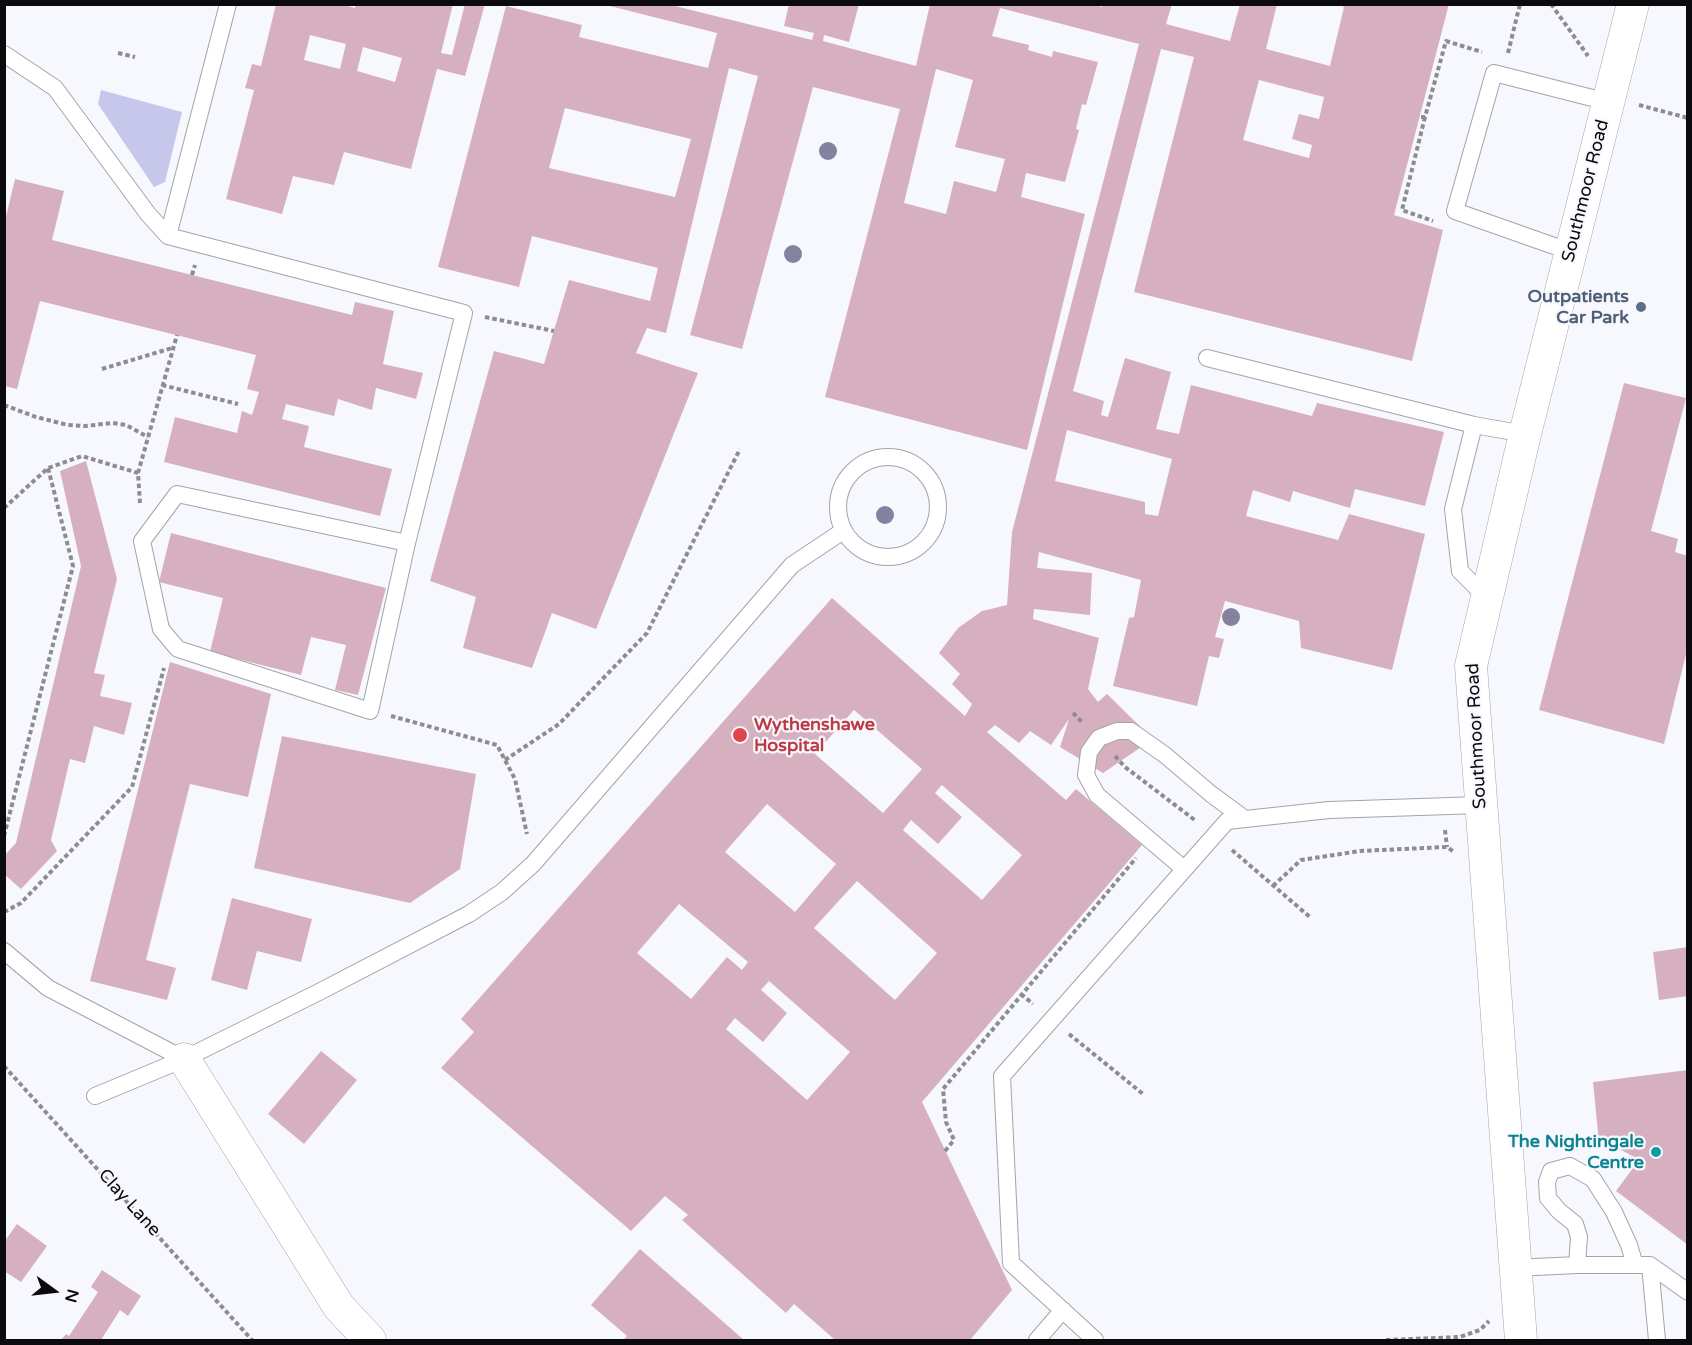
<!DOCTYPE html>
<style>
body{margin:0}
#map{position:relative;width:1692px;height:1345px;overflow:hidden;background:#f7f7fe;font-family:"Varela Round",sans-serif}
canvas{display:block}
.frame{position:absolute;inset:0;border:6px solid #0b0b0d;pointer-events:none}
.north{position:absolute;left:24px;top:1261px;width:60px;height:60px;-webkit-text-stroke:4px #f7f7fe;paint-order:stroke;rotate:105deg;font-size:16px;font-weight:700;line-height:24px;text-align:center;color:#0b0b0d}
.north::after{content:'';display:block;margin:auto;width:21px;height:27px;background:#0b0b0d;clip-path:polygon(50% 0,100% 100%,50% 72%,0 100%)}
</style>
<div id="map">
<canvas width="1692" height="1345"></canvas>
<div class="frame"></div>
<div class="north">N</div>
</div>
<script>
const c = document.querySelector('canvas').getContext('2d');
c.lineJoin = 'round';
function fill(path, color) { c.fillStyle = color; c.fill(path, 'evenodd'); }
const shape = rows => new Path2D(rows.map(r => 'M' + r).join(''));
function stroke(path, color, width, dash) { c.strokeStyle = color; c.lineWidth = width; c.lineCap = dash ? 'butt' : 'round'; c.setLineDash(dash || []); c.stroke(path); }
function drawText(font, color, halo, rows, align = 'center') {
  c.font = font + ' "Varela Round",sans-serif'; c.lineWidth = 4.5; c.setLineDash([]); c.textBaseline = 'middle'; c.strokeStyle = halo; c.fillStyle = color; for (const [text, x, y, turn = 0] of rows) {
    c.save(); c.translate(x, y); c.rotate((+turn || 0) * Math.PI / 180); c.textAlign = isNaN(turn) ? turn : align; if (halo) c.strokeText(text, 0, 0); c.fillText(text, 0, 0); c.restore();
  }
}
const green = shape([
 [101,90,182,112,165,182,154,187,98,104]
]);
const building = shape([
 [276,4,341,4,355,8,356,4,453,4,441,53,452,55,465,4,485,4,465,76,437,69,411,169,344,152,334,185,293,176,282,214,226,199,254,90,245,88,252,64,261,66],
 [310,35,346,44,340,69,304,60],
 [363,47,402,58,395,82,357,71],
 [602,4,667,4,812,40,814,33,784,26,789,4,859,4,849,42,824,35,823,41,916,66,930,4,1093,4,1102,7,1102,4,1172,4,1166,24,1230,41,1240,4,1277,4,1266,49,1330,66,1344,7,1339,4,1449,4,1394,215,1443,230,1412,361,1134,292,1194,57,1161,49,1073,391,1104,401,1101,415,1108,417,1125,358,1171,372,1156,429,1179,434,1191,385,1312,416,1317,403,1444,432,1425,506,1355,489,1350,508,1293,491,1290,502,1253,490,1246,516,1338,540,1349,514,1425,534,1392,670,1301,648,1299,621,1225,601,1215,637,1224,639,1219,658,1209,656,1197,706,1113,686,1129,618,1134,617,1141,580,1039,552,1037,568,1092,573,1090,615,1034,609,1033,619,1099,638,1088,689,1098,702,1107,694,1153,739,1103,773,1060,747,1069,719,1051,745,1030,731,1019,743,995,725,987,732,1066,800,1076,789,1142,845,922,1102,1012,1290,970,1340,835,1340,794,1304,786,1313,682,1220,688,1215,665,1196,631,1231,441,1068,474,1032,461,1019,832,598,965,716,972,704,952,684,960,674,939,653,958,628,982,611,1007,605,1012,532,1139,44,1000,8,992,36,1029,45,1028,50,1052,57,1053,51,1098,62,1086,105,1082,104,1076,129,1079,130,1065,182,1026,173,1021,197,1085,214,1027,450,825,397,900,109,813,87,742,349,690,335,758,76,729,68,666,333,647,328,636,353,698,373,596,629,552,613,532,668,463,648,476,597,430,581,494,351,544,364,569,280,650,301,658,268,532,236,519,287,438,267,506,6,582,25,579,37,708,68,717,33],
 [936,69,973,80,955,147,1005,159,996,192,954,181,946,214,904,203],
 [1259,80,1324,97,1319,119,1299,114,1292,139,1312,145,1309,158,1243,140],
 [565,108,691,139,675,197,549,168],
 [1067,430,1172,459,1158,516,1145,514,1145,502,1055,481],
 [854,710,922,769,883,813,815,754],
 [942,785,1022,855,982,900,903,830,911,820,938,844,962,817,935,793],
 [767,804,836,864,795,912,725,852],
 [857,881,937,953,895,1000,814,928],
 [679,904,748,962,742,970,727,957,691,999,637,953],
 [769,981,850,1052,807,1100,726,1029,735,1018,763,1042,787,1013,761,990],
 [15,179,64,191,52,240,352,315,355,302,394,311,383,364,423,373,416,399,376,388,372,410,338,399,334,416,286,404,282,419,309,426,304,447,392,469,380,516,164,462,175,417,237,433,242,411,252,415,259,392,247,389,256,355,40,301,17,389,5,386,5,221],
 [1624,383,1686,398,1651,531,1678,539,1675,552,1688,556,1688,646,1664,744,1539,710],
 [86,461,117,579,94,673,105,675,100,696,132,703,124,735,94,726,85,763,70,759,51,840,57,851,21,889,5,875,5,855,16,843,81,566,60,471],
 [171,533,386,588,358,695,335,690,346,645,311,637,301,675,210,652,223,598,159,582],
 [170,662,271,694,248,797,190,784,146,960,176,968,167,1000,90,981],
 [282,736,476,774,460,869,410,903,254,868],
 [232,898,312,919,301,962,257,951,247,990,211,980],
 [1688,947,1688,996,1659,1000,1653,952],
 [321,1051,357,1080,304,1144,268,1114],
 [1688,1070,1688,1245,1616,1191,1639,1160,1611,1144,1599,1143,1593,1082],
 [17,1224,47,1246,21,1282,4,1271,4,1242],
 [640,1249,744,1340,623,1340,627,1336,591,1305],
 [102,1270,141,1296,128,1316,120,1310,101,1340,61,1340,66,1334,69,1336,98,1292,91,1287]
]);
const path = shape([
 [1551,4,1588,56],
 [118,53,135,57],
 [1508,53,1520,4],
 [1639,105,1688,118],
 [1421,117,1425,117,1446,41,1482,52],
 [1425,117,1402,210,1433,221],
 [192,275,195,265],
 [485,317,554,331],
 [102,369,172,348],
 [162,385,238,404],
 [4,405,36,417,68,425,85,426,113,423,126,425,148,437],
 [140,503,138,473,177,335],
 [4,508,48,468,82,456,138,473],
 [1073,713,1083,723],
 [391,716,497,745,515,779,527,834],
 [1115,756,1125,767,1196,821],
 [505,760,559,724,647,633,740,449],
 [1445,830,1447,847],
 [4,836,73,566,48,468],
 [1232,850,1311,918],
 [1273,886,1301,860,1360,851,1447,847,1454,852],
 [4,912,21,903,132,787,164,668],
 [1021,994,1033,1004],
 [1069,1034,1143,1094],
 [4,1066,252,1340],
 [945,1151,954,1140,946,1122,943,1089,1136,858],
 [1386,1340,1460,1337,1480,1330,1489,1321]
]);
const service = shape([
 [4,54,55,88,148,214,168,236,464,313,407,543,177,494,142,541,161,629,171,641,178,649,370,711,407,543],
 [168,236,228,4],
 [1571,252,1455,211,1494,73,1608,102],
 [1207,358,1474,425,1525,434],
 [1474,425,1453,509,1460,571,1486,597],
 '838 507a50 50 0 1 1 100 0a50 50 0 1 1-100 0Z',
 [1184,869,1097,795,1086,775,1089,752,1099,738,1117,731,1131,731,1165,755,1211,794,1245,819],
 [4,951,48,988,184,1059,319,992,469,914,502,892,533,864,792,565,843,531],
 [95,1096,184,1059],
 [1577,1265,1579,1237,1575,1224,1559,1211,1548,1198,1547,1182,1551,1171,1570,1166,1593,1179,1614,1212,1629,1245,1635,1265],
 [1650,1265,1657,1340],
 [1515,1268,1577,1265,1650,1265,1688,1292],
 [1037,1340,1063,1310],
 [1095,1340,1011,1263,1002,1076,1227,821,1329,810,1480,805]
]);
const minor = shape([
 [184,1059,339,1307,370,1340],
 [1521,1340,1471,666,1525,434,1633,4]
]);
const trees = [
 [828,151],
 [793,254],
 [885,515],
 [1231,617]
];
const markers = [
 [1641,307,6,"#5c6f8a"],
 [740,735,8,"#e0444e"],
 [1656,1152,6,"#0f9aa8"]
];
const streetNames = [
 ["Southmoor Road",1586,191,-76],
 ["Southmoor Road",1477,736,-93],
 ["Clay Lane",129,1203,48]
];
const serviceNames = [
 ["Outpatients",1629,297],
 ["Car Park",1629,318]
];
const healthNames = [
 ["Wythenshawe",754,725],
 ["Hospital",754,746]
];
const cultureNames = [
 ["The Nightingale",1644,1142],
 ["Centre",1644,1163]
];
fill(green, '#c6c7ea');
fill(building, '#d7b0c0');
stroke(service, '#a3a4aa', 18);
stroke(minor, '#a3a4aa', 33);
stroke(path, '#8c8c91', 4, [4.5, 3]);
stroke(service, '#fff', 16);
stroke(minor, '#fff', 32);
c.fillStyle = '#84829e';
for (const [x, y] of trees) { c.beginPath(); c.arc(x, y, 9, 0, 2 * Math.PI); c.fill(); }
for (const [x, y, r, color] of markers) { const dot = new Path2D(); dot.arc(x, y, r, 0, 2 * Math.PI); c.fillStyle = color; c.fill(dot); stroke(dot, '#f7f7fe', 2); }
drawText('18px', '#0b0b0d', '#f7f7fe', streetNames);
drawText('bold 18px', '#4e5e75', '#f7f7fe', serviceNames, 'right');
drawText('bold 18px', '#be3a42', '#f7f7fe', healthNames, 'left');
drawText('bold 18px', '#0d838f', '#f7f7fe', cultureNames, 'right');
</script>
